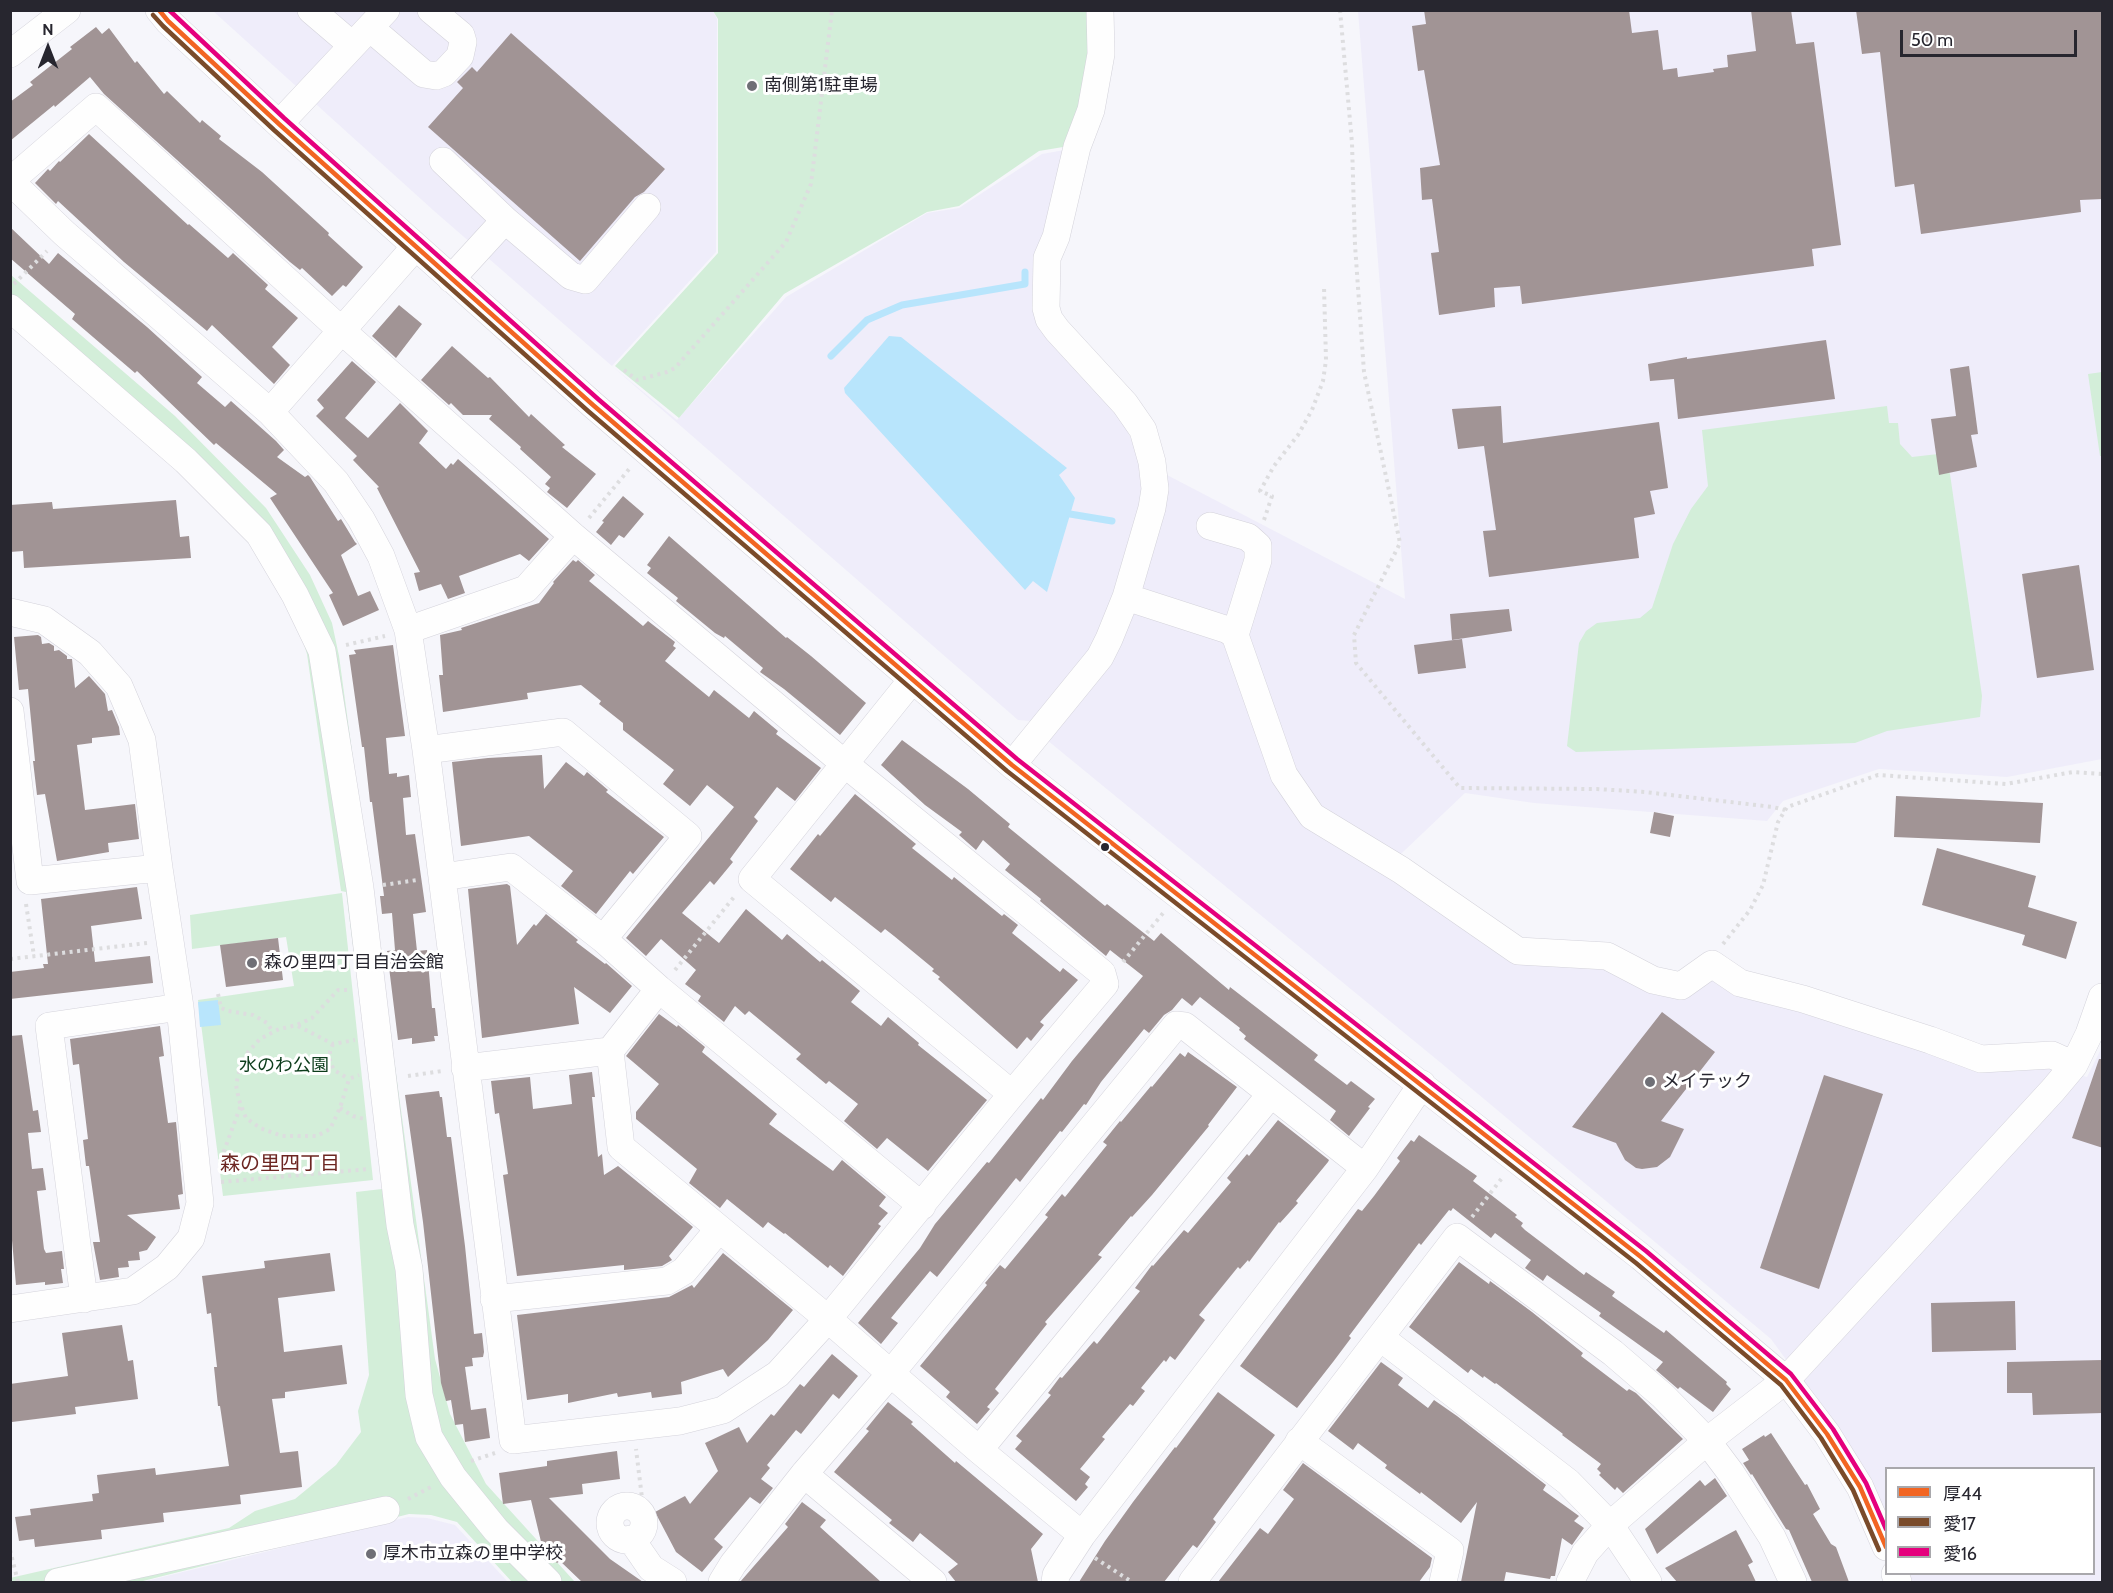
<!DOCTYPE html>
<meta charset="utf-8">
<style>
body{margin:0}
#map{position:relative;width:2113px;height:1593px;overflow:hidden;background:#f6f6fb;font-family:Cabin,"Noto Sans JP",sans-serif}
canvas{display:block}
.frame{position:absolute;inset:0;border:12px solid #27262f;pointer-events:none}
.legend{position:absolute;left:1885px;top:1467px;width:210px;height:108px;box-sizing:border-box;background:#fff;border:2px solid #a9a8ac;margin:0;padding:8px 10px;list-style:none;font-size:18px;color:#27262f}
.legend li{display:flex;align-items:center;gap:12px;height:30px}
.legend b{width:30px;border:2px solid #a9a8ac}
.north{position:absolute;left:18px;top:18px;width:60px;height:60px;-webkit-text-stroke:4px #fff;paint-order:stroke;rotate:0deg;font-size:16px;font-weight:700;line-height:24px;text-align:center;color:#27262f}
.north::after{content:'';display:block;margin:auto;width:21px;height:27px;background:#27262f;clip-path:polygon(50% 0,100% 100%,50% 72%,0 100%)}
.scale{position:absolute;left:1900px;top:30px;width:177px;height:27px;box-sizing:border-box;border:3px solid #27262f;border-top:0;padding-left:8px;font-size:18px;line-height:21px;white-space:nowrap;color:#27262f;-webkit-text-stroke:4px #fff;paint-order:stroke}
</style>
<div id="map">
<canvas width="2113" height="1593"></canvas>
<div class="frame"></div>
<ul class="legend">
<li><b style="height:8px;background:#f26522"></b>厚44</li>
<li><b style="height:8px;background:#7a4b2a"></b>愛17</li>
<li><b style="height:8px;background:#e5007d"></b>愛16</li>
</ul>
<div class="north">N</div>
<div class="scale">50 m</div>
</div>
<script>
const c = document.querySelector('canvas').getContext('2d');
c.lineJoin = 'round';
function fill(path, color) { c.fillStyle = color; c.fill(path, 'evenodd'); }
const shape = rows => new Path2D(rows.map(r => 'M' + r).join(''));
function stroke(path, color, width, dash) { c.strokeStyle = color; c.lineWidth = width; c.lineCap = dash ? 'butt' : 'round'; c.setLineDash(dash || []); c.stroke(path); }
function drawText(font, color, halo, rows, align = 'center') {
  c.font = font + ' Cabin,"Noto Sans JP",sans-serif'; c.lineWidth = 6; c.setLineDash([]); c.textBaseline = 'middle'; c.strokeStyle = halo; c.fillStyle = color; for (const [text, x, y, turn = 0] of rows) {
    c.save(); c.translate(x, y); c.rotate((+turn || 0) * Math.PI / 180); c.textAlign = isNaN(turn) ? turn : align; if (halo) c.strokeText(text, 0, 0); c.fillText(text, 0, 0); c.restore();
  }
}
const built = shape([
 [213,11,713,11,717,19,716,252,612,366,677,420,786,297,927,213,959,208,1042,154,1070,149,1045,234,1033,263,1032,305,1050,341,1119,416,1144,463,1405,599,1358,11,2102,11,2102,759,2007,777,1879,769,1783,801,1767,821,1534,803,1465,793,1383,871,1511,956,1600,966,1709,974,2087,1077,2102,1047,2102,1582,1908,1582,1906,1574,2094,1574,2094,1468,1886,1468,1886,1517,1825,1413,1771,1339,1441,1063,1047,740,1043,722,1018,720,433,210],
 [408,1517,427,1518,455,1525,508,1582,142,1582]
]);
const green = shape([
 [713,11,1092,11,1092,53,1069,146,1039,151,959,206,927,212,784,294,679,418,615,366,718,253,718,19],
 [11,275,175,416,266,508,310,575,332,623,339,656,435,1359,450,1414,486,1484,575,1582,512,1582,457,1522,431,1515,409,1514,139,1582,11,1582,10,1578,229,1528,255,1511,295,1499,336,1465,361,1432,358,1411,369,1375,356,1192,382,1189,388,1187,379,1147,346,892,341,891,307,654,290,600,256,543,11,301],
 [2102,372,2102,456,2100,456,2088,374],
 [1887,406,1889,423,1898,423,1900,444,1912,457,1938,454,1950,474,1982,696,1980,717,1887,731,1855,743,1576,752,1567,746,1579,643,1586,631,1597,623,1640,618,1652,608,1673,544,1691,509,1708,486,1702,430],
 [342,893,373,1180,223,1196,198,1000,294,986,286,937,192,949,190,915]
]);
const water = shape([
 [889,336,901,337,1067,468,1059,475,1075,498,1047,592,1033,581,1025,590,845,393,844,388],
 [218,1000,221,1025,200,1027,198,1002]
]);
const stream = shape([
 [831,356,867,320,902,305,1025,284,1025,272],
 [1070,514,1112,521]
]);
const building = shape([
 [1424,10,1629,10,1632,33,1658,30,1663,70,1677,68,1678,77,1714,72,1713,69,1728,67,1727,55,1756,51,1751,10,1791,10,1796,44,1814,42,1841,245,1812,249,1814,266,1522,304,1520,286,1494,288,1495,307,1439,315,1431,253,1439,252,1432,199,1422,200,1420,168,1440,165,1424,70,1418,71,1412,26,1426,24],
 [1856,10,2103,10,2103,199,2080,200,2081,212,1921,234,1914,184,1895,187,1880,52,1862,54],
 [96,27,102,34,109,28,135,63,137,61,164,94,167,91,200,123,202,120,221,136,219,139,262,172,329,233,328,235,363,267,346,287,343,285,332,296,302,268,300,270,290,262,104,94,90,77,55,107,54,105,10,141,10,102,33,85,30,82,72,49,70,47],
 [511,33,665,169,644,192,635,197,580,261,428,127,463,88,457,82,472,67,477,72],
 [89,134,188,225,189,224,228,258,233,253,268,285,265,289,298,318,272,347,290,365,274,384,212,325,207,331,124,262,58,201,56,204,35,183,48,169,50,171,59,161,60,162],
 [10,227,49,264,58,253,147,327,202,377,197,383,225,407,231,401,276,441,284,450,277,457,305,477,308,475,310,477,338,521,341,519,355,542,357,544,341,555,358,596,370,591,379,610,343,626,329,595,333,593,270,498,277,494,216,443,214,445,137,371,135,373,72,319,75,314,10,258],
 [399,305,422,324,396,358,372,336],
 [1826,340,1835,399,1678,419,1674,379,1650,381,1648,364,1687,357,1687,359],
 [452,346,488,378,490,377,529,417,531,414,565,445,562,447,596,474,567,508,547,492,550,488,545,484,551,477,520,449,521,447,489,419,492,415,463,415,451,403,449,405,421,380],
 [352,361,376,382,345,418,368,438,400,403,428,431,419,443,446,469,451,463,453,465,458,459,549,539,529,561,520,554,459,576,465,593,448,599,441,584,419,591,414,573,420,572,377,488,379,487,353,460,357,456,316,416,324,408,317,400],
 [1969,366,1978,434,1971,435,1977,467,1939,475,1931,419,1956,416,1950,369],
 [1501,406,1503,443,1659,422,1668,488,1650,491,1655,514,1634,518,1639,558,1489,577,1483,531,1496,530,1484,446,1458,449,1452,409],
 [623,496,644,514,624,538,619,535,611,545,596,532,604,522,602,521],
 [176,500,180,537,189,536,191,558,24,568,23,551,10,552,10,505,52,502,53,509],
 [669,536,786,638,787,637,811,656,866,703,840,735,784,689,760,672,763,668,725,636,724,638,715,633,676,601,678,598,647,573,651,568,647,565],
 [573,560,576,562,578,560,595,575,589,581,643,626,648,621,675,642,673,646,676,648,665,661,709,697,714,690,749,718,754,711,778,731,776,734,821,768,795,801,777,787,754,817,758,821,730,859,733,862,714,885,710,881,682,913,719,943,746,909,782,940,787,934,820,962,822,960,860,991,851,1002,881,1026,888,1017,919,1043,918,1045,987,1100,928,1171,887,1138,877,1149,844,1121,858,1104,829,1081,826,1084,796,1059,801,1054,749,1011,745,1015,735,1006,724,1022,698,1001,701,996,685,984,696,970,661,939,646,956,626,938,734,807,707,785,690,806,663,784,674,770,623,730,623,723,599,704,601,701,581,685,527,693,528,699,443,712,439,675,443,675,440,635,462,630,461,628,539,603,554,583,553,582],
 [2079,565,2094,670,2037,678,2022,574],
 [1509,609,1512,631,1452,640,1450,614],
 [38,635,41,637,42,644,49,643,54,646,54,651,59,650,67,656,67,659,72,659,75,688,89,676,105,694,108,711,112,710,119,727,120,735,92,738,92,743,77,745,85,810,135,804,139,839,108,843,109,852,57,861,45,794,37,795,33,761,35,761,28,689,19,690,14,637],
 [1462,639,1466,668,1418,674,1414,645],
 [393,645,405,736,386,738,389,774,397,773,397,777,409,775,411,797,403,798,406,835,415,834,426,912,413,914,417,951,427,950,432,1008,435,1008,438,1036,434,1036,435,1041,412,1044,412,1038,398,1040,387,951,395,950,392,913,382,914,380,896,384,896,372,802,370,802,364,747,362,747,349,655,356,654,354,650],
 [902,740,968,789,1010,824,1008,827,1105,906,1107,904,1154,941,1161,933,1229,990,1230,987,1318,1055,1314,1060,1347,1085,1351,1081,1375,1099,1368,1107,1370,1108,1349,1136,1330,1120,1336,1111,1244,1039,1246,1036,1239,1030,1240,1028,1200,997,1192,1006,1182,998,1172,1010,1164,1015,1149,1033,1144,1029,1101,1082,1086,1105,1084,1104,1062,1132,1060,1131,1020,1182,1016,1178,937,1277,930,1271,891,1318,898,1323,881,1344,858,1323,920,1248,935,1224,987,1162,989,1163,1041,1098,1043,1100,1072,1061,1143,976,1110,950,1106,956,1083,937,1040,901,1041,899,1005,870,1010,864,983,840,976,850,959,835,962,832,925,805,881,765],
 [542,755,544,789,566,762,584,776,587,772,608,790,606,792,664,837,633,874,630,871,596,914,561,886,573,871,529,836,461,846,452,762,488,758],
 [855,794,916,844,912,848,952,880,954,877,1002,916,1004,914,1018,925,1012,933,1060,972,1063,968,1078,980,1040,1022,1044,1025,1031,1041,1027,1037,1017,1049,938,979,940,977,932,971,934,969,894,936,885,929,881,933,835,897,831,902,790,869,818,834,820,836],
 [1896,796,2043,803,2040,843,1894,837],
 [1654,812,1674,816,1670,837,1650,833],
 [1937,848,2036,876,2028,907,2077,922,2066,959,2022,945,2025,935,1922,905],
 [507,884,510,886,517,945,534,924,536,926,546,914,578,940,576,942,605,964,606,963,632,986,610,1013,574,987,579,1024,482,1038,468,889],
 [137,887,142,919,91,926,95,962,150,956,153,983,10,999,10,972,44,968,43,964,48,964,41,899],
 [278,938,283,980,226,987,220,945],
 [1662,1012,1715,1052,1661,1121,1684,1129,1670,1157,1657,1167,1642,1169,1636,1168,1625,1160,1616,1143,1572,1127],
 [659,1014,677,1027,678,1025,705,1047,702,1052,777,1114,769,1124,833,1171,842,1160,886,1197,879,1206,888,1213,878,1224,881,1226,843,1276,830,1265,828,1268,785,1233,784,1234,768,1222,763,1228,727,1199,720,1208,689,1183,697,1169,636,1119,636,1112,659,1084,626,1056],
 [160,1026,164,1056,159,1057,168,1123,176,1122,183,1194,178,1195,180,1209,127,1215,156,1237,147,1250,139,1252,140,1260,128,1261,129,1267,118,1268,119,1277,100,1280,93,1242,100,1242,89,1166,86,1166,83,1140,88,1139,79,1064,73,1065,70,1039],
 [22,1035,33,1111,38,1110,41,1132,28,1133,32,1169,43,1168,46,1190,37,1191,44,1249,46,1253,62,1251,64,1269,61,1269,63,1283,45,1285,45,1282,16,1285,10,1218,10,1036],
 [1188,1052,1237,1087,1208,1125,1209,1126,1152,1195,1132,1217,1131,1216,1098,1255,1102,1257,1045,1322,1047,1324,995,1389,999,1393,987,1407,990,1409,977,1424,946,1397,950,1392,920,1366,987,1285,985,1283,1000,1265,1005,1269,1048,1217,1045,1215,1062,1194,1065,1197,1107,1145,1103,1142,1120,1121,1121,1122,1151,1086,1152,1087,1180,1053,1185,1057],
 [2099,1059,2103,1059,2103,1148,2072,1138],
 [592,1072,595,1097,592,1097,598,1157,602,1154,604,1175,618,1166,693,1227,669,1256,672,1260,662,1266,624,1270,624,1265,517,1276,503,1175,508,1174,499,1113,495,1114,491,1081,530,1077,533,1109,572,1104,569,1075],
 [1824,1075,1883,1094,1819,1289,1760,1268],
 [439,1091,440,1097,442,1097,447,1137,451,1137,465,1246,474,1334,482,1333,484,1352,483,1357,472,1358,473,1366,465,1367,471,1410,486,1408,490,1438,465,1442,463,1424,455,1425,451,1400,446,1401,441,1383,423,1222,405,1095],
 [1278,1120,1329,1160,1328,1162,1296,1201,1298,1203,1280,1223,1279,1222,1249,1262,1248,1260,1240,1269,1238,1267,1199,1315,1205,1320,1175,1360,1170,1356,1166,1362,1164,1360,1141,1388,1145,1391,1133,1406,1130,1404,1102,1437,1105,1439,1080,1469,1090,1477,1085,1484,1088,1487,1076,1501,1015,1449,1022,1441,1016,1436,1051,1395,1048,1393,1060,1377,1062,1378,1094,1341,1097,1344,1140,1291,1135,1288,1152,1265,1153,1266,1184,1230,1188,1233,1231,1182,1227,1178,1247,1154,1249,1156],
 [1419,1135,1477,1176,1473,1181,1517,1215,1515,1217,1523,1223,1521,1226,1525,1230,1584,1275,1586,1272,1615,1292,1612,1296,1664,1333,1666,1330,1727,1382,1726,1384,1731,1389,1713,1412,1680,1387,1678,1389,1656,1370,1663,1362,1599,1316,1601,1313,1547,1275,1543,1281,1525,1268,1531,1260,1495,1233,1491,1238,1453,1208,1451,1211,1449,1210,1421,1245,1419,1243,1349,1336,1351,1338,1333,1362,1297,1408,1240,1366,1358,1209,1362,1211,1374,1196,1400,1161,1397,1158,1411,1140,1414,1142],
 [330,1253,335,1291,278,1298,284,1352,342,1345,347,1384,285,1392,285,1398,272,1399,280,1453,298,1451,302,1487,240,1495,241,1504,163,1513,164,1522,101,1530,102,1539,35,1547,34,1539,19,1541,15,1517,31,1515,30,1509,93,1501,92,1494,99,1493,97,1475,155,1468,156,1475,229,1466,220,1406,218,1406,214,1367,217,1367,211,1313,207,1314,202,1276,265,1268,264,1261],
 [723,1253,793,1310,768,1340,728,1377,723,1369,681,1382,682,1394,652,1398,651,1392,618,1397,617,1393,568,1403,568,1394,527,1400,517,1315,669,1297,692,1285,694,1288],
 [1459,1262,1489,1284,1490,1281,1532,1312,1583,1353,1581,1356,1627,1391,1629,1389,1636,1393,1683,1439,1623,1493,1617,1487,1615,1490,1599,1475,1601,1473,1597,1469,1601,1464,1562,1435,1563,1434,1496,1383,1495,1384,1484,1376,1483,1378,1471,1369,1468,1373,1409,1327],
 [2015,1301,2016,1350,1932,1352,1931,1303],
 [122,1325,128,1361,133,1360,138,1399,75,1407,76,1414,12,1422,10,1384,68,1376,62,1333],
 [832,1354,858,1376,839,1399,833,1394,801,1434,796,1430,767,1465,770,1468,761,1479,773,1488,760,1504,750,1497,714,1539,723,1547,702,1572,676,1552,655,1512,685,1496,690,1504,718,1471,705,1443,739,1427,747,1443,771,1414,774,1416,800,1384,804,1387],
 [2103,1360,2103,1413,2033,1415,2032,1393,2007,1393,2007,1362],
 [1381,1362,1403,1378,1398,1385,1428,1408,1434,1400,1457,1416,1546,1485,1543,1490,1579,1516,1574,1521,1584,1528,1572,1545,1562,1538,1555,1576,1551,1576,1550,1579,1506,1572,1504,1582,1461,1582,1477,1502,1461,1523,1421,1492,1420,1494,1385,1468,1387,1465,1358,1443,1353,1450,1328,1431],
 [1218,1392,1275,1435,1213,1519,1216,1522,1197,1548,1193,1545,1164,1582,1079,1582,1105,1541,1133,1502,1175,1447,1176,1448],
 [888,1402,913,1422,911,1424,955,1463,956,1461,1043,1534,1031,1549,1038,1582,956,1582,948,1572,958,1564,920,1533,913,1542,889,1523,892,1520,834,1472,869,1431,866,1429],
 [1771,1433,1805,1485,1807,1484,1820,1509,1813,1514,1831,1544,1836,1547,1849,1582,1812,1582,1789,1530,1786,1529,1752,1474,1751,1475,1743,1463,1749,1460,1742,1449,1764,1435,1765,1437],
 [617,1451,620,1479,582,1484,583,1494,549,1498,610,1559,643,1582,582,1582,560,1561,557,1563,543,1550,531,1500,503,1504,499,1473,547,1466,547,1461],
 [1303,1463,1432,1558,1430,1567,1419,1582,1218,1582,1260,1528,1268,1534,1294,1499,1283,1490],
 [1715,1478,1727,1496,1657,1554,1645,1529,1700,1480,1705,1486],
 [802,1502,826,1520,820,1527,881,1582,740,1582,788,1527,785,1524],
 [1736,1530,1753,1562,1748,1565,1756,1582,1677,1582,1665,1568]
]);
const path = shape([
 [1340,10,1352,143,1355,245,1364,372,1400,543,1354,635,1356,663,1460,788,1597,789,1645,792,1773,807,1785,810],
 [14,284,47,251],
 [624,370,637,380,667,372,675,368,786,242,811,184,832,10],
 [589,518,630,468],
 [1264,520,1272,496,1260,491,1274,466,1298,435,1312,410,1323,381,1326,360,1324,287],
 [346,645,385,636],
 [383,885,417,880],
 [26,904,34,956],
 [1723,944,1750,910,1763,885,1778,822,1787,807,1878,775,2006,784,2073,772,2102,774],
 [10,959,147,943],
 [1123,962,1164,912],
 [675,970,734,897],
 [347,990,338,990,312,1018,297,1025,279,1029,260,1039,248,1052,240,1068,236,1085,239,1100,246,1118,260,1128,282,1136,317,1136,330,1129,340,1108,349,1079,359,1075],
 [218,994,221,1008,228,1011,253,1015,267,1023,273,1032],
 [298,1026,333,1044,355,1040],
 [333,1044,330,1051,330,1061,334,1070,349,1079],
 [408,1076,442,1071],
 [340,1108,353,1116,364,1119],
 [221,1159,241,1105],
 [221,1182,369,1169],
 [1472,1217,1502,1178],
 [471,1461,495,1453],
 [408,1499,431,1487],
 [635,1508,642,1498,636,1449],
 [10,1550,18,1582],
 [1095,1558,1132,1582]
]);
const minor = shape([
 [159,10,168,21,279,124,593,405,1012,765,1641,1257,1786,1380,1827,1434,1860,1487,1886,1547],
 [311,10,352,45],
 [370,28,424,74,436,76,444,73,460,56,463,42,461,35,431,10],
 [10,54,67,10],
 [279,124,386,10],
 [443,161,505,220,451,279],
 [505,220,571,276,585,280,647,207],
 [415,247,270,412,336,482,361,519,381,556,408,630,426,750,513,1440,680,1421,723,1410,778,1374,828,1319,1012,1094,752,879,912,680],
 [10,308,186,461,259,534,295,595,322,651,360,888,400,1225,409,1269,419,1395,429,1437,453,1477,496,1530,548,1582],
 [270,412,64,233,10,181,96,107,341,330,573,536,845,764,1102,973,1105,984,1012,1094],
 [1210,526,1248,537,1258,546,1258,560,1235,635],
 [1126,597,1228,630,1235,635,1284,775,1312,816,1401,870,1518,951,1607,956,1653,980,1681,986,1712,964,1740,983,1803,999,1930,1040,1981,1059,2052,1055,2074,1065],
 [10,612,44,620,90,653,119,686,142,740,159,868,180,1007,200,1203,191,1238,167,1267,133,1291,10,1309],
 [408,630,526,589,573,536],
 [10,711,30,881,159,868],
 [426,750,563,732,688,836,603,939],
 [1012,765,1100,657,1109,639,1126,597,1152,508,1155,489,1152,462,1143,430,1125,404,1057,330,1049,319,1046,308,1047,258,1056,237,1077,147,1091,110,1101,54,1100,10],
 [442,877,511,867,603,939,659,989,922,1206],
 [659,989,610,1051,621,1147,828,1319,979,1450,1082,1535],
 [465,1068,610,1051],
 [84,1299,49,1026,180,1007],
 [494,1299,667,1281,684,1271,719,1229],
 [1381,1338,1568,1482,1610,1525,1648,1582],
 [1299,1441,1450,1551,1443,1582],
 [979,1450,1271,1094],
 [804,1474,933,1582],
 '610 1523a17 17 0 1 1 34 0a17 17 0 1 1-34 0Z',
 [631,1539,651,1568,673,1582],
 [1895,1574,1898,1582],
 [58,1582,386,1510],
 [722,1582,733,1564,804,1474,891,1373,1176,1025,1185,1026,1365,1168],
 [1055,1582,1056,1575,1082,1535,1365,1168,1422,1084],
 [1192,1582,1457,1237,1613,1353,1663,1396,1707,1441,1731,1473,1772,1537,1793,1582],
 [1570,1582,1585,1553,1610,1525,1707,1441,1786,1380,2053,1090,2074,1065,2089,1034,2102,997]
]);
const bus1 = shape([
 [159,10,168,21,279,124,593,405,1012,765,1641,1257,1786,1380,1827,1434,1860,1487,1886,1547]
]);
const bus2 = shape([
 [153,15,163,26,274,130,588,411,1007,771,1636,1263,1781,1385,1821,1438,1853,1490,1879,1550]
]);
const bus3 = shape([
 [169,10,284,118,598,399,1017,759,1646,1251,1791,1374,1833,1429,1866,1483,1886,1529]
]);
const markers = [
 [752,86,6,"#6f6f76"],
 [1105,847,5,"#27262f"],
 [252,963,6,"#6f6f76"],
 [1650,1082,6,"#6f6f76"],
 [371,1554,6,"#6f6f76"]
];
const poiNames = [
 ["南側第1駐車場",764,86],
 ["森の里四丁目自治会館",264,963],
 ["メイテック",1662,1082],
 ["厚木市立森の里中学校",383,1554]
];
const parkNames = [
 ["水のわ公園",284,1066]
];
const neighbourhoodNames = [
 ["森の里四丁目",280,1164]
];
fill(built, '#efedfa');
fill(green, '#d3eed9');
fill(water, '#b8e5fc');
stroke(stream, '#b8e5fc', 7);
fill(building, '#a19495');
stroke(minor, '#d4d3db', 28);
stroke(path, '#dddddf', 4, [3, 4.5]);
stroke(minor, '#fefefe', 27);
stroke(bus1, '#f26522', 4.5);
stroke(bus2, '#7a4b2a', 4.5);
stroke(bus3, '#e5007d', 4.5);
for (const [x, y, r, color] of markers) { const dot = new Path2D(); dot.arc(x, y, r, 0, 2 * Math.PI); c.fillStyle = color; c.fill(dot); stroke(dot, '#fff', 2); }
drawText('18px', '#27262f', '#fff', poiNames, 'left');
drawText('18px', '#0c3c1b', '#fff', parkNames);
drawText('20px', '#6c2622', '#fff', neighbourhoodNames);
</script>
